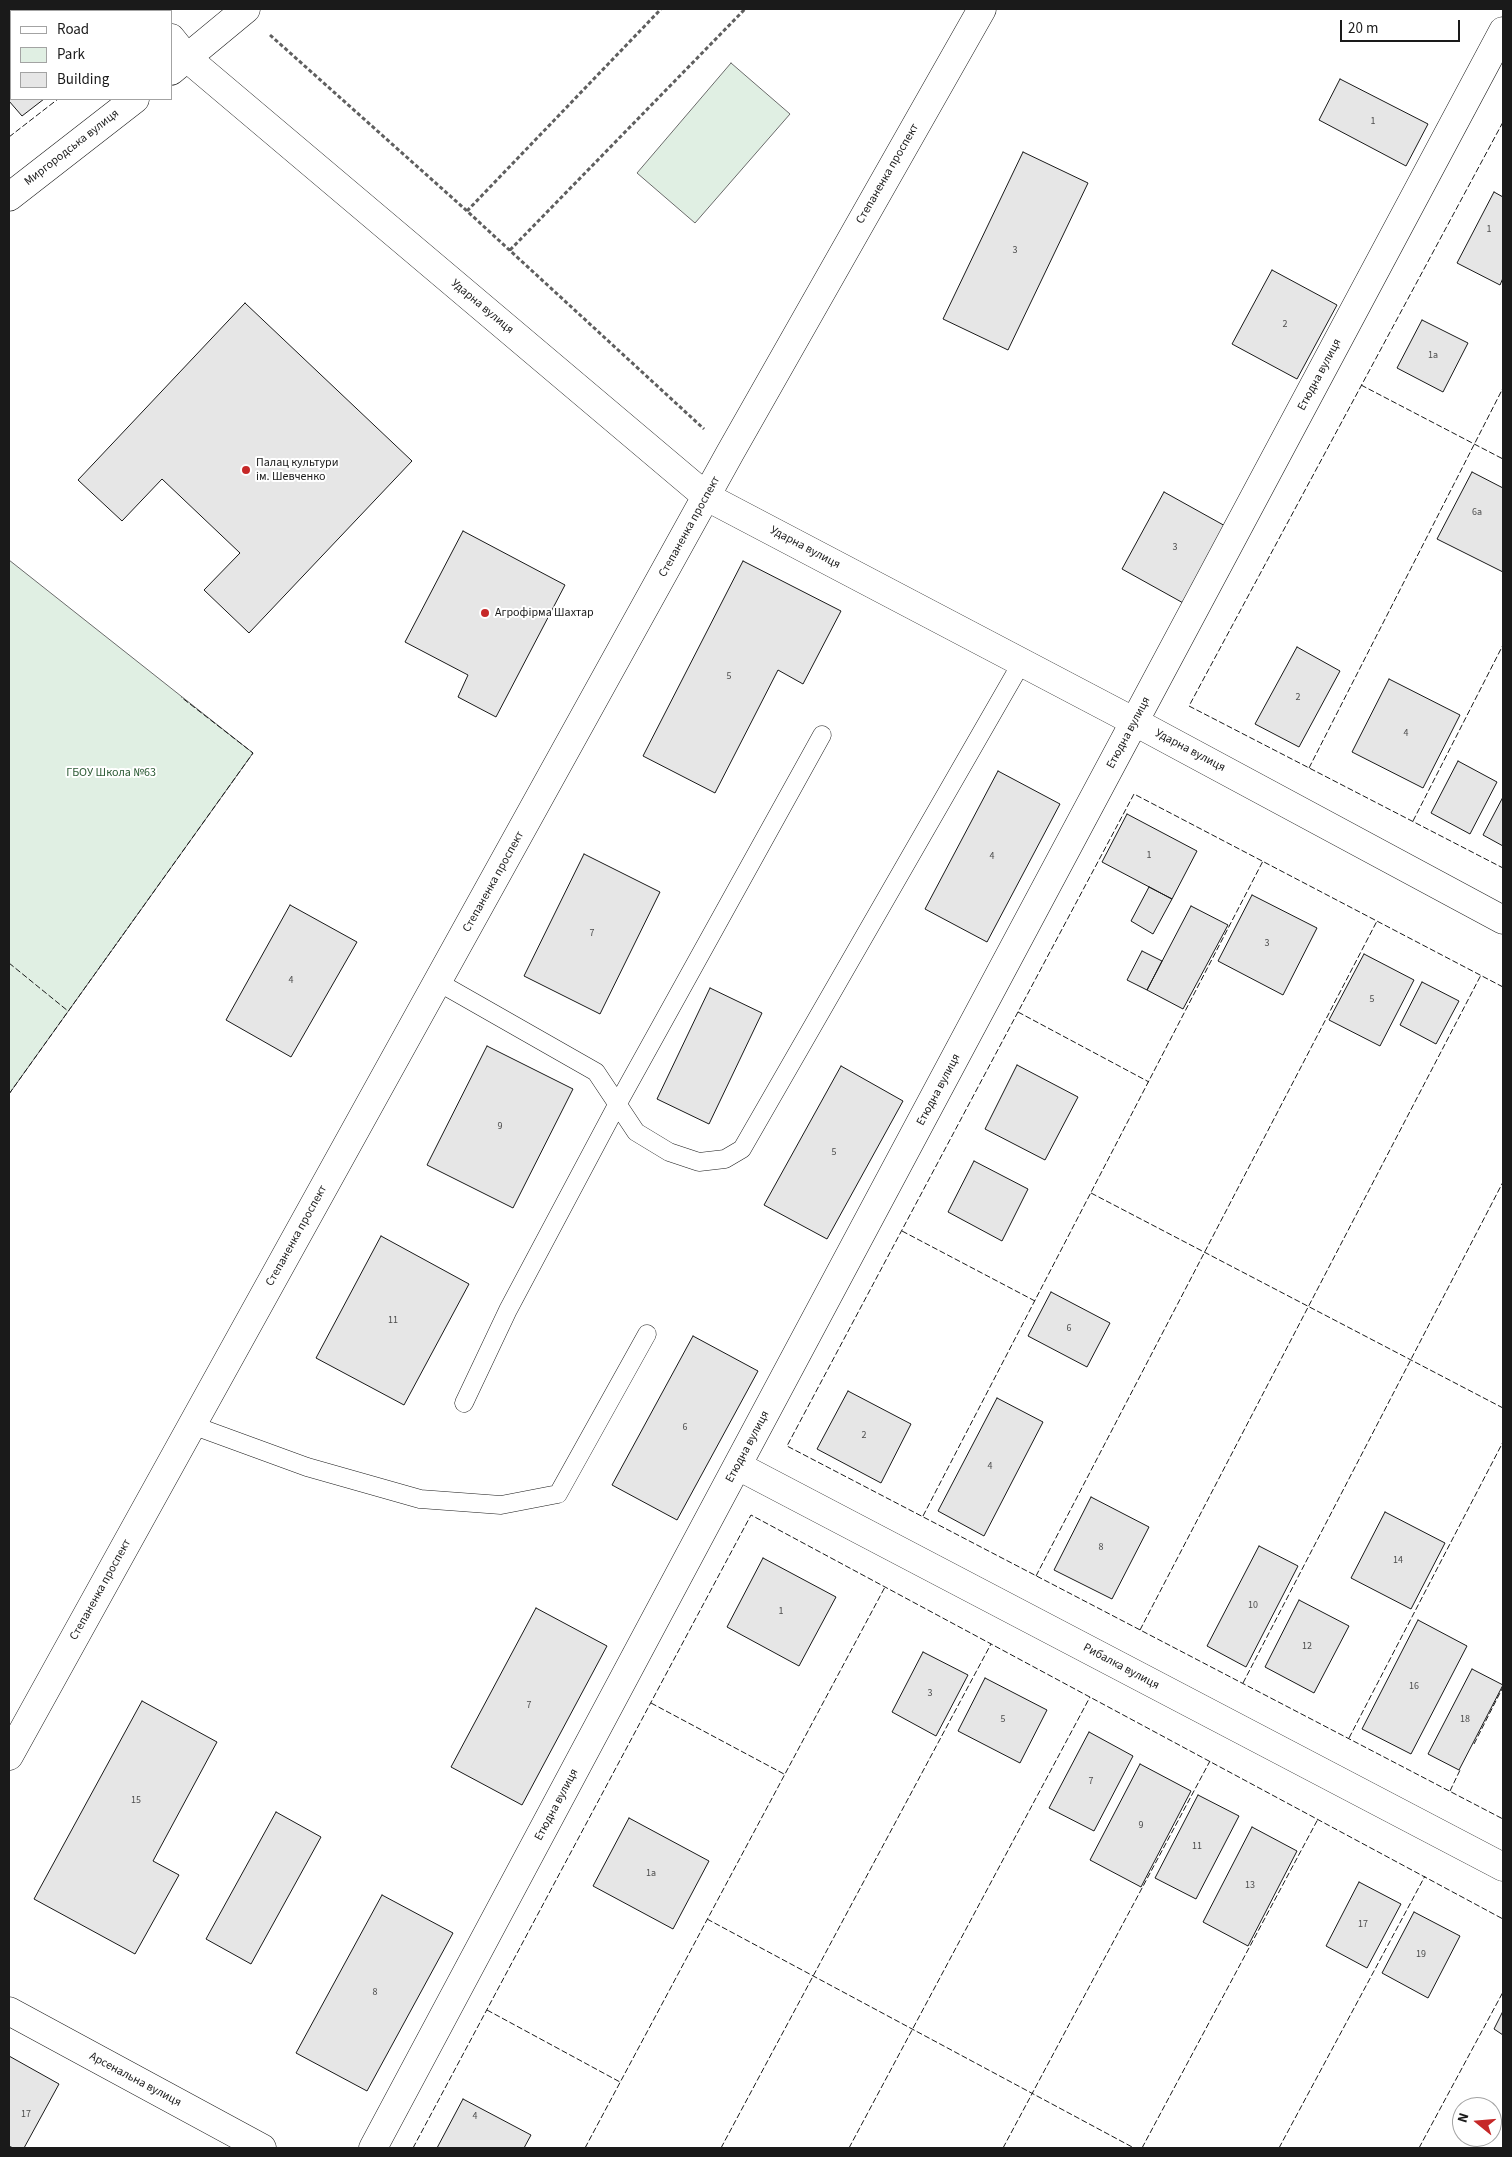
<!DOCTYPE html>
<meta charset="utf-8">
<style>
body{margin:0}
#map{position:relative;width:1512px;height:2157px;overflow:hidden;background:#fff;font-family:"Source Sans 3",sans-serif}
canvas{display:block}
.frame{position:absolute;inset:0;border:10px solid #1a1a1a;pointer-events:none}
.legend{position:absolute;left:10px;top:10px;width:162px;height:90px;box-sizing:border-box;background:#fff;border:1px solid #a3a3a3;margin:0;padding:6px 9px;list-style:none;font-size:15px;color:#1a1a1a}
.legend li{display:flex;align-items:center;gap:10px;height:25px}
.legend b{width:25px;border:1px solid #a3a3a3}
.north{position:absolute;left:1452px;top:2097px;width:50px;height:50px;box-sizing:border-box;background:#fff;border:1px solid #a3a3a3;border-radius:50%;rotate:287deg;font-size:14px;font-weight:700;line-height:20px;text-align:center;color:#1a1a1a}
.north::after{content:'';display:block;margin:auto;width:18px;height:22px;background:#c62828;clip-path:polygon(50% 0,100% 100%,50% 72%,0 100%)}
.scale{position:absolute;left:1340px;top:20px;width:120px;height:22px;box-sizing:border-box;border:2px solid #1a1a1a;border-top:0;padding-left:6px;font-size:15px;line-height:18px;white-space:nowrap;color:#1a1a1a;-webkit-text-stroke:4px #fff;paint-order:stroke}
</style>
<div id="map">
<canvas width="1512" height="2157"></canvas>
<div class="frame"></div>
<ul class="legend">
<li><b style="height:6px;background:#fff"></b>Road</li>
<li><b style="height:14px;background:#e0efe3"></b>Park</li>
<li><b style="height:14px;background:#e6e6e6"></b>Building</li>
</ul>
<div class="north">N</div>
<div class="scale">20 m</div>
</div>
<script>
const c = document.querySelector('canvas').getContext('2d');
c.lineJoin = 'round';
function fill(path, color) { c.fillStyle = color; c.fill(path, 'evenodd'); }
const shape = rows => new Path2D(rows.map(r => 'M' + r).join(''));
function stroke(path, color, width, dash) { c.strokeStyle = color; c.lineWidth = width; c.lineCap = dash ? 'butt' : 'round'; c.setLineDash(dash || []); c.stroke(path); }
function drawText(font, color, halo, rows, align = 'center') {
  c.font = font + ' "Source Sans 3",sans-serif'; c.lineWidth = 4; c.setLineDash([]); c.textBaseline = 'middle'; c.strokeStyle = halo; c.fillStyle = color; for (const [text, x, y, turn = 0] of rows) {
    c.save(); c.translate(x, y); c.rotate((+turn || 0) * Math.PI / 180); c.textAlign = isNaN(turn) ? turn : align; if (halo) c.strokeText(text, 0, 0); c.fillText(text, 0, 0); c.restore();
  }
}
const green = shape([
 [731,63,790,114,695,223,637,173,731,63],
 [9,560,253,753,9,1094,9,560]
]);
const building = shape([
 [22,9,56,9,58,11,19,11,22,9],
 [11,18,11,99,44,99,22,116,9,101,9,20,11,18],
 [1340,79,1428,124,1406,166,1319,120,1340,79],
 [1023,152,1088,183,1008,350,943,319,1023,152],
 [1494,192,1503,197,1503,278,1500,285,1457,263,1494,192],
 [1272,270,1337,305,1297,379,1232,344,1272,270],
 [245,303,412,461,249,633,204,590,240,553,162,479,122,521,78,480,245,303],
 [1422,320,1468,343,1443,392,1397,368,1422,320],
 [1472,472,1503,488,1503,572,1437,539,1472,472],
 [1164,492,1227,527,1185,604,1122,569,1164,492],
 [463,531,565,585,496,717,458,697,468,675,405,642,463,531],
 [743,561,841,611,803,684,778,670,715,793,643,756,743,561],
 [1297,647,1340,671,1299,747,1255,724,1297,647],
 [1389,679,1460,715,1423,788,1352,752,1389,679],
 [1458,761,1497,782,1470,834,1431,813,1458,761],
 [998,771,1060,804,987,942,925,909,998,771],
 [1503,797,1503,846,1483,835,1503,797],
 [1127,814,1197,851,1172,899,1102,862,1127,814],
 [584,854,660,892,600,1014,524,976,584,854],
 [1149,887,1172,899,1153,934,1131,921,1149,887],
 [1252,895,1317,928,1283,995,1218,961,1252,895],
 [290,905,357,942,291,1057,226,1020,290,905],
 [1191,906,1228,925,1183,1009,1147,990,1191,906],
 [1142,951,1162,961,1147,990,1127,980,1142,951],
 [1364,954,1414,980,1380,1046,1329,1020,1364,954],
 [1422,982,1459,1001,1436,1044,1400,1025,1422,982],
 [710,988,762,1013,709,1124,657,1099,710,988],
 [487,1046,573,1089,513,1208,427,1165,487,1046],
 [1017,1065,1078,1097,1045,1160,985,1129,1017,1065],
 [841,1066,903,1101,827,1239,764,1205,841,1066],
 [974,1161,1028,1189,1002,1241,948,1212,974,1161],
 [381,1236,469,1284,404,1405,316,1358,381,1236],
 [1051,1292,1110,1323,1087,1367,1028,1336,1051,1292],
 [693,1336,758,1371,677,1520,612,1485,693,1336],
 [848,1391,911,1424,881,1483,817,1449,848,1391],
 [997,1398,1043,1422,984,1536,938,1511,997,1398],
 [1091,1497,1149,1527,1112,1599,1054,1570,1091,1497],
 [1385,1512,1445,1543,1411,1609,1351,1578,1385,1512],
 [1259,1546,1298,1566,1246,1667,1207,1646,1259,1546],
 [763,1558,836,1597,799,1666,727,1627,763,1558],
 [1299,1600,1349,1626,1314,1693,1265,1667,1299,1600],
 [536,1608,607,1646,522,1805,451,1767,536,1608],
 [1418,1620,1467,1646,1411,1754,1362,1729,1418,1620],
 [923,1652,968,1675,936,1736,892,1712,923,1652],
 [1472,1669,1503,1685,1459,1770,1428,1754,1472,1669],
 [985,1678,1047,1710,1020,1763,958,1731,985,1678],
 [142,1701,217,1742,153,1861,179,1875,135,1954,34,1899,142,1701],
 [1089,1732,1133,1756,1094,1831,1049,1808,1089,1732],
 [1140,1764,1191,1791,1141,1887,1090,1860,1140,1764],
 [1198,1795,1239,1816,1196,1899,1155,1878,1198,1795],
 [276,1812,321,1837,251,1964,206,1939,276,1812],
 [629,1818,709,1861,673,1929,593,1886,629,1818],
 [1252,1827,1297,1851,1248,1946,1203,1922,1252,1827],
 [1359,1882,1401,1904,1367,1968,1326,1946,1359,1882],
 [382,1895,453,1933,367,2091,296,2053,382,1895],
 [1414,1912,1460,1936,1428,1998,1382,1973,1414,1912],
 [1503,2011,1503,2035,1494,2029,1503,2011],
 [9,2056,59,2084,24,2148,13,2148,9,2146,9,2056],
 [463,2099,531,2135,524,2148,437,2148,463,2099]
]);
const path = shape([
 [270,35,467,211,704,429],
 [467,211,661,9],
 [510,250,745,9]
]);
const lane = shape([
 [438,982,596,1072,636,1132,669,1152,699,1162,725,1159,742,1149,1022,662],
 [464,1403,508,1310,617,1105,822,735],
 [192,1425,307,1467,420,1499,501,1505,558,1494,647,1334]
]);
const street = shape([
 [149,9,151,11],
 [171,38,187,58,707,497,1135,722,1503,920],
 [171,71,246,9],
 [9,197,135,99],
 [738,1466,1503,1867],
 [9,1756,730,453,982,9],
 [9,2011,262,2148],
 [373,2148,1503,31]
]);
const fence = shape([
 [87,9,89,11],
 [1503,122,1189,706,1503,868],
 [9,137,58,99],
 [1361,385,1503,459],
 [1309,768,1503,388],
 [1413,821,1503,645],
 [9,963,68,1011],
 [1503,987,1134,794,787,1446,1503,1819],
 [1018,1012,1149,1082],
 [9,1094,253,753,181,697],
 [1091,1193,1503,1408],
 [902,1231,1035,1301],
 [923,1516,1263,861],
 [1036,1576,1377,921],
 [1140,1630,1481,975],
 [1243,1683,1503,1182],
 [651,1703,784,1774],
 [1349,1738,1503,1442],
 [1474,1744,1503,1687],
 [1450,1791,1461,1768],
 [707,1919,1134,2148],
 [487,2010,620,2082],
 [413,2148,751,1515,1503,1919],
 [585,2148,885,1587],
 [721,2148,991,1644],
 [849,2148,1090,1697],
 [1003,2148,1210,1761],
 [1142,2148,1318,1819],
 [1279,2148,1425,1876],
 [1419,2148,1503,1992]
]);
const markers = [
 [246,470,5,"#c62828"],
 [485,613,5,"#c62828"]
];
const numberNames = [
 ["1",1373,122],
 ["1",1489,230],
 ["3",1015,251],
 ["2",1285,325],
 ["1а",1433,356],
 ["6а",1477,513],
 ["3",1175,548],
 ["5",729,677],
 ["2",1298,698],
 ["4",1406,734],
 ["1",1149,856],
 ["4",992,857],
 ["7",592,934],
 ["3",1267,944],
 ["4",291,981],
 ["5",1372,1000],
 ["9",500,1127],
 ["5",834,1153],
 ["11",393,1321],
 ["6",1069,1329],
 ["6",685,1428],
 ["2",864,1436],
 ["4",990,1467],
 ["8",1101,1548],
 ["14",1398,1561],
 ["10",1253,1606],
 ["1",781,1612],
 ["12",1307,1647],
 ["16",1414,1687],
 ["3",930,1694],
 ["7",529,1706],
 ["5",1003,1720],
 ["18",1465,1720],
 ["7",1091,1782],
 ["15",136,1801],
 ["9",1141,1826],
 ["11",1197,1847],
 ["1а",651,1874],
 ["13",1250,1886],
 ["17",1363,1925],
 ["19",1421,1955],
 ["8",375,1993],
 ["17",26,2115],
 ["4",475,2117]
];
const streetNames = [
 ["Миргородська вулиця",72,148,-38],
 ["Степаненка проспект",888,174,-60],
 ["Ударна вулиця",482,307,40],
 ["Етюдна вулиця",1320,375,-62],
 ["Степаненка проспект",690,527,-61],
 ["Ударна вулиця",805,548,28],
 ["Етюдна вулиця",1129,733,-62],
 ["Ударна вулиця",1190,751,28],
 ["Степаненка проспект",494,882,-61],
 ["Етюдна вулиця",939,1090,-62],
 ["Степаненка проспект",297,1236,-61],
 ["Етюдна вулиця",748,1447,-62],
 ["Степаненка проспект",101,1590,-61],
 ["Рибалка вулиця",1121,1667,28],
 ["Етюдна вулиця",557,1805,-62],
 ["Арсенальна вулиця",135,2080,28]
];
const poiNames = [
 ["Палац культури",256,463],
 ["ім. Шевченко",256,477],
 ["Агрофірма Шахтар",495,613]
];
const parkNames = [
 ["ГБОУ Школа №63",111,773]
];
fill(green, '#e0efe3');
stroke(green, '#6a6a6a', 1);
fill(building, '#e6e6e6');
stroke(building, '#1a1a1a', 1);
stroke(lane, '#1a1a1a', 19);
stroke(street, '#1a1a1a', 29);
stroke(path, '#5f5f5f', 3, [4, 2.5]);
stroke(lane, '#fff', 18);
stroke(street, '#fff', 28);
stroke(fence, '#1a1a1a', 1, [6, 2.5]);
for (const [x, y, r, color] of markers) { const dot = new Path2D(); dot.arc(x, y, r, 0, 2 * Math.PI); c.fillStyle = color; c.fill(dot); stroke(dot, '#fff', 2); }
drawText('10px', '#4d4d4d', null, numberNames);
drawText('12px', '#1a1a1a', '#fff', streetNames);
drawText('12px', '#1a1a1a', '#fff', poiNames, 'left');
drawText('12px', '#2b5a34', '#fff', parkNames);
</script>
